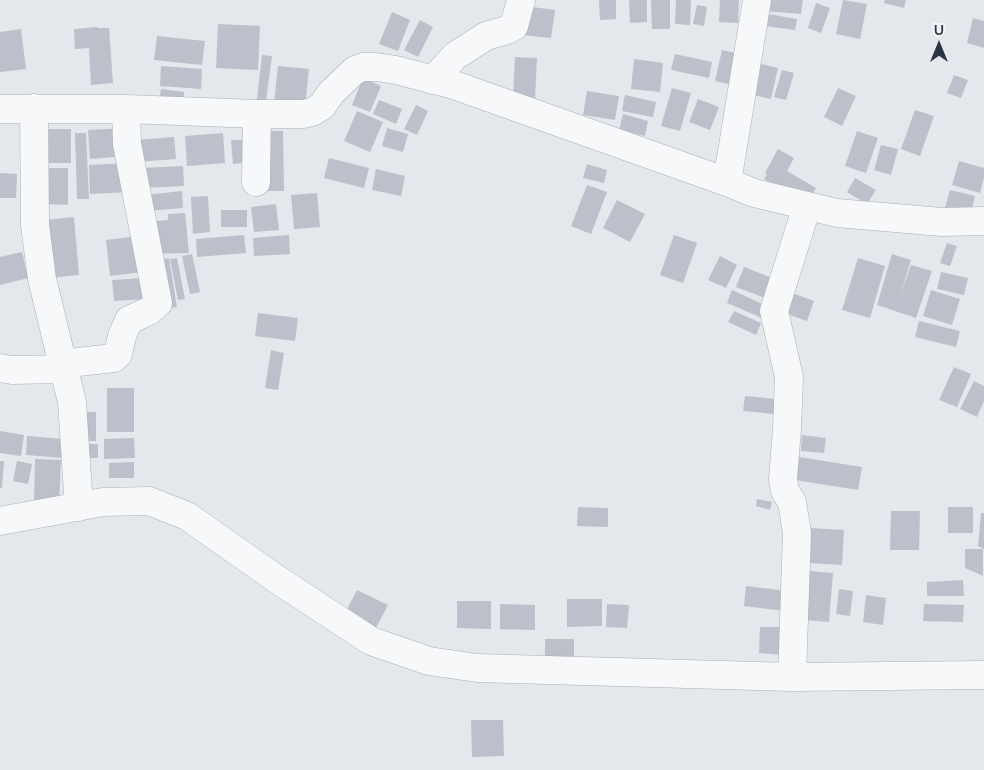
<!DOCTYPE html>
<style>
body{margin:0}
#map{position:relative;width:984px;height:770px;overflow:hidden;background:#e4e7ec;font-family:Mulish,sans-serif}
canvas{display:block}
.north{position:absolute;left:914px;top:20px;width:50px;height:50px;-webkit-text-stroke:4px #f4f6f9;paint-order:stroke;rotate:0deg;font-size:14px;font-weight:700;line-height:20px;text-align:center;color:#2b3445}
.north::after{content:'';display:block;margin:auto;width:18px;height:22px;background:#2b3445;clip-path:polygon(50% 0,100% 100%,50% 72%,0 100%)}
</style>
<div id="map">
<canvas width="984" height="770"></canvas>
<div class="north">U</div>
</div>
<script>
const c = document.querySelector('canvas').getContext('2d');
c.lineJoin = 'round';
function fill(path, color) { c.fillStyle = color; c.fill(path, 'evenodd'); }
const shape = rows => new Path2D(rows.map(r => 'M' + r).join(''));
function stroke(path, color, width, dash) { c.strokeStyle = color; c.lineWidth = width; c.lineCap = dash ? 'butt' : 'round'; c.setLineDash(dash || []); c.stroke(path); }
const building = shape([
 [599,0,616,0,616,19,600,20],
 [629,0,647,0,647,22,630,23],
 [651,0,670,0,670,29,652,29],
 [676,0,691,0,690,25,675,24],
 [720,0,739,0,738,23,719,22],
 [766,0,803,0,801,14,765,11],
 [843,0,867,4,860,39,836,34],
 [885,0,906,0,904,8,884,3],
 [816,3,830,8,821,33,808,28],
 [697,5,707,7,704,26,693,24],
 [525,6,555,10,551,38,522,35],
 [392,12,410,20,398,51,379,44],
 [768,14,797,19,795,30,766,26],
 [973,18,984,21,984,48,967,43],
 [420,20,433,27,418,57,404,50],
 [218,24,260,26,258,70,216,68],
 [98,27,98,28,109,28,113,83,91,85,89,48,75,49,74,29],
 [21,29,26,69,0,72,0,32],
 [157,36,205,41,202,65,154,60],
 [722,50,740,54,732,85,715,81],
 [675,54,712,62,709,78,671,70],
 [262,55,272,56,265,109,256,108],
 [515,57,537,58,535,100,513,98],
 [634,59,663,63,660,92,631,89],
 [761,64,778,68,771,99,753,95],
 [161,66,202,69,201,89,160,86],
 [278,66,309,69,305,107,274,104],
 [782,70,794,73,786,100,774,97],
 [954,75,968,80,961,98,947,93],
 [363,78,381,86,370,112,352,105],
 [672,88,691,93,680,131,661,126],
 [838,88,856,96,842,126,824,117],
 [161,89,184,92,183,105,159,102],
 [587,91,619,96,615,120,583,115],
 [625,95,656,102,653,117,622,111],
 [698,99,719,107,710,130,689,122],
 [379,100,402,109,396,124,373,114],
 [416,105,428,111,417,135,404,129],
 [915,110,934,116,920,156,901,149],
 [357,111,383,122,370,152,344,141],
 [623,114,648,121,645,136,619,130],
 [125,128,126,156,90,159,88,130],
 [387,128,408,134,403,152,382,146],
 [46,129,71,129,71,163,46,163],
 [264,131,283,131,284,191,264,191],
 [857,131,878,138,866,173,845,166],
 [75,133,86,133,89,199,77,199],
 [223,133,225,163,187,166,185,136],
 [174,137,176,159,137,162,135,140],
 [231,140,242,140,244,163,233,164],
 [881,145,898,149,891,175,874,170],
 [778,149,794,158,787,171,816,188,808,203,764,179,767,175,765,173],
 [329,158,369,168,364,188,324,178],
 [959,161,984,168,984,178,980,193,952,185],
 [129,163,131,192,90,194,89,165],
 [587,164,607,170,604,183,583,178],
 [183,166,184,186,142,188,141,168],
 [46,168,68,168,68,205,46,204],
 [376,169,405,176,401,196,372,190],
 [0,173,17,174,16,198,0,198],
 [855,178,876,190,867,204,847,192],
 [587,185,607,192,591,234,571,226],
 [950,190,975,196,970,217,944,211],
 [182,191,183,208,147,211,145,195],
 [317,193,320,227,294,229,291,195],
 [208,196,210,232,193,234,191,197],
 [617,200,645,214,630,242,603,228],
 [276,204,279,230,254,232,251,207],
 [221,210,247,210,247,227,221,227],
 [185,213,189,253,147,254,145,222,168,220,168,214],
 [74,217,79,275,49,278,44,220],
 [244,235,246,253,197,257,196,239],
 [289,235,290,254,254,256,253,238],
 [674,235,697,243,683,283,660,275],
 [138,236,142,272,110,276,106,240],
 [947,243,957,246,950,266,940,263],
 [22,252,28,278,0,285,0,257],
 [192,254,200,292,190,294,182,256],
 [892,254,911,260,900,296,911,265,932,271,916,318,877,305],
 [720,256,737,265,726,288,708,280],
 [169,258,177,307,161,309,153,260],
 [177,258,185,299,178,300,170,259],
 [858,258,885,266,870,318,842,310],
 [744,267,780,281,773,301,736,287],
 [941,272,968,278,964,295,937,289],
 [144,278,146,299,114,301,112,280],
 [732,290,769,307,764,319,727,303],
 [931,290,960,299,952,325,923,316],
 [787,291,814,301,807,321,779,311],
 [734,311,761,323,756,335,728,322],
 [258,313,298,318,295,341,255,336],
 [919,321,960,331,956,347,915,337],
 [271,350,284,353,278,390,265,388],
 [954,367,971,374,957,407,939,400],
 [974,381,984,386,984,401,977,417,960,409],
 [107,388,134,388,134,432,107,432],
 [745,396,787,400,785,415,743,411],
 [76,412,96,412,96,441,76,441],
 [0,431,24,435,21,456,0,453],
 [802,435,826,438,824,453,801,451],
 [27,436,64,439,63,458,26,455],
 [134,438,135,458,104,459,104,439],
 [79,444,98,444,98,458,80,458],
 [799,457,862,467,858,490,795,480],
 [35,459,61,460,59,507,34,506],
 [0,461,4,461,2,488,0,488],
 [17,461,32,464,28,484,13,481],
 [134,462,134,478,109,478,109,463],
 [757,499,772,502,770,510,756,506],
 [578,507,608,508,608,527,577,526],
 [948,507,973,507,973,533,948,533],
 [891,511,920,511,919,550,890,550],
 [981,513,984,513,984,549,978,546],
 [811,528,844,530,842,565,809,563],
 [965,549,983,549,983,576,965,568],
 [810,571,833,573,829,622,806,620],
 [963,580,964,596,927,596,927,582],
 [746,586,787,591,784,611,744,606],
 [839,589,853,591,850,616,836,614],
 [357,590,388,605,375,630,344,615],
 [866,595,886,598,883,625,863,622],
 [567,599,602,599,602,626,567,627],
 [457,601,491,601,491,629,457,628],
 [500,604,535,605,535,630,500,629],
 [607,604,629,605,627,628,606,627],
 [924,604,964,605,963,622,923,621],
 [760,627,783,627,782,655,759,653],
 [545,639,574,639,574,667,545,667],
 [471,720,503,720,504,756,472,757]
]);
const minor = shape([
 [433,80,455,56,486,36,507,30,514,26,521,0],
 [34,108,35,225,42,279,72,402,79,507],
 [0,109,126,109,257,114,304,114,312,112,322,106,331,93,355,70,363,67,376,67,396,70,454,85,727,182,754,193,837,213,942,222,984,221],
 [256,182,257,114],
 [727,182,757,0],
 [0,368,12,370,64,369,78,362,114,358,118,354,122,336,129,320,149,311,158,303,127,144,126,109],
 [0,521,103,502,149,501,187,516,278,580,371,641,429,661,477,668,792,677,984,675],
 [792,677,797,533,792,502,785,491,783,479,787,429,789,377,774,311,807,206]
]);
fill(building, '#bbc0ca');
stroke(minor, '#a9aeb7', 29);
stroke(minor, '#f7f8fa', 28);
</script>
